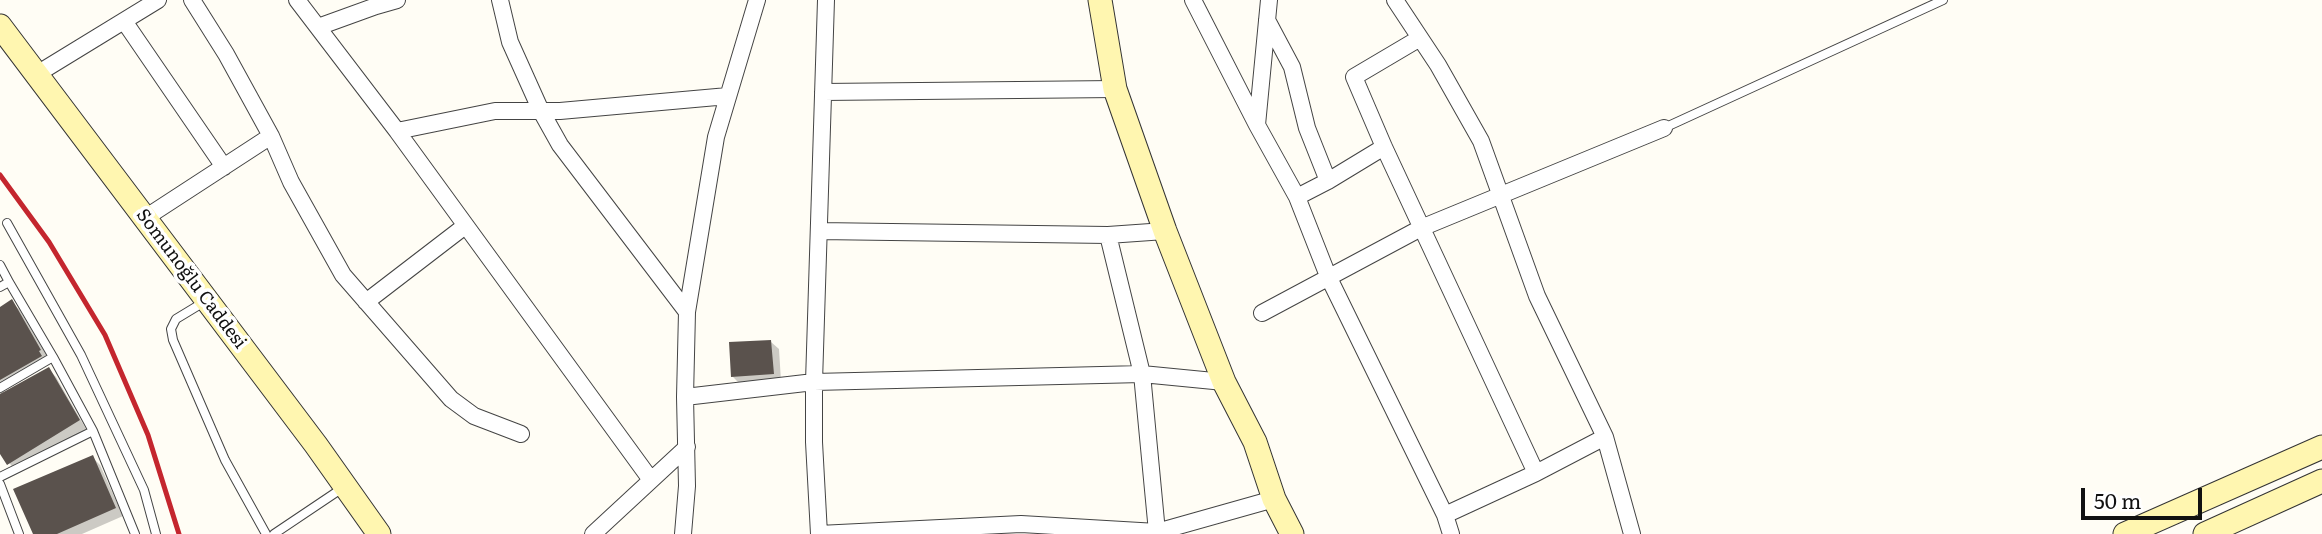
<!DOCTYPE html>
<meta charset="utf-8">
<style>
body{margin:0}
#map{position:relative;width:2322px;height:534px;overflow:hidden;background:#fffdf5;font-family:Literata,serif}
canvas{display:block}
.scale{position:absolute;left:2081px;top:488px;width:121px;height:32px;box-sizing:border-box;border:4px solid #111;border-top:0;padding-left:9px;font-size:21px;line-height:24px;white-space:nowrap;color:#111;-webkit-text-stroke:5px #fff;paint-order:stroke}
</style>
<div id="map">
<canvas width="2322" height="534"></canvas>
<div class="scale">50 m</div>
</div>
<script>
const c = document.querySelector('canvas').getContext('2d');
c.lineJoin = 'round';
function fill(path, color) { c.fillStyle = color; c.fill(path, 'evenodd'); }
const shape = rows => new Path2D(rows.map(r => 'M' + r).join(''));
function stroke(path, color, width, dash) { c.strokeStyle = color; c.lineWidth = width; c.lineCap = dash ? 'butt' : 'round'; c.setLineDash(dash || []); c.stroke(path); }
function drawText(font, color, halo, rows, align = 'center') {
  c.font = font + ' Literata,serif'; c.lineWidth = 7; c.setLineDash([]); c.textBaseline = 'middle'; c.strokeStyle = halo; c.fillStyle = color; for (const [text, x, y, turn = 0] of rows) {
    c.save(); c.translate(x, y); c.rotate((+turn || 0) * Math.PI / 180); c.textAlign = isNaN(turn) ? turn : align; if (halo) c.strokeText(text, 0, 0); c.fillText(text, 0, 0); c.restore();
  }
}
const shadow = shape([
 [11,302,19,309,48,358,4,390,2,396,48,369,56,377,86,429,16,472,0,450,0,309],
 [771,342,779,349,781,381,740,384,732,376],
 [92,457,100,465,123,516,82,534,35,534]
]);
const building = shape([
 [12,299,41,350,39,351,42,356,0,380,0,307],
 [771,340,774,374,731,377,729,342],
 [49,367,80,420,7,465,0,454,0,394],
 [93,455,116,508,57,534,33,534,13,489]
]);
const lane = shape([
 [1664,128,1943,0],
 [7,223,81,355,144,490,156,534],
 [0,265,9,282],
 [0,287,9,282,53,357,93,431,135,534],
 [204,302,176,319,171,329,173,340,225,460,266,534],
 [0,388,53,357],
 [0,477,93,431],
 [0,484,19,534],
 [274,534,344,487]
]);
const street = shape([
 [192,0,226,54,271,136,291,182,343,275,451,399,474,416,521,434],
 [297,0,397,131,651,480],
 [500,0,510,42,541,111,560,145,687,312,716,137,757,0],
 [826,0,814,382,814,442,819,534,1021,524,1157,532,1158,534],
 [1193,0,1257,125],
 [1269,0,1257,125,1297,197,1328,276,1445,515,1451,534],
 [1395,0,1438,65,1481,141,1537,296,1605,437,1536,473,1384,147,1354,77,1420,38],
 [1267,20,1292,67,1307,128,1328,181],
 [124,21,224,167],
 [318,27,376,6,397,0],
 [37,74,158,0],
 [823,92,1115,89],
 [397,131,495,111,560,111,728,96],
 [1297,197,1328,181,1384,147],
 [145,218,271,136],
 [819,231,1108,235,1165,231],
 [1108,235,1142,374,1157,532,1274,499],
 [366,302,465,226],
 [1262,313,1421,228,1664,128],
 [685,397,814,382,1142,374,1224,382],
 [1605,437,1632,534],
 [1445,515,1536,473],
 [593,534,687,447],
 [683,534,687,486,685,397,687,312]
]);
const secondary = shape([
 [1100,0,1115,89,1165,231,1224,382,1255,442,1274,499,1292,534],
 [0,26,316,445,379,534],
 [2125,534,2322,447],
 [2205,534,2322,481]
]);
const rail = shape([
 [0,175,49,242,105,335,148,435,179,534]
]);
const streetNames = [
 ["Somunoğlu Caddesi",191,279,53]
];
fill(shadow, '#0003');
fill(building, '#5a524d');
stroke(lane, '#444', 10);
stroke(street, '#444', 18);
stroke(secondary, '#333', 25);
stroke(lane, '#fff', 8);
stroke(street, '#fff', 16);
stroke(secondary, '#fff6b0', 23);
stroke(rail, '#c4262e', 5);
drawText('18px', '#111', '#fff', streetNames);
</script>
